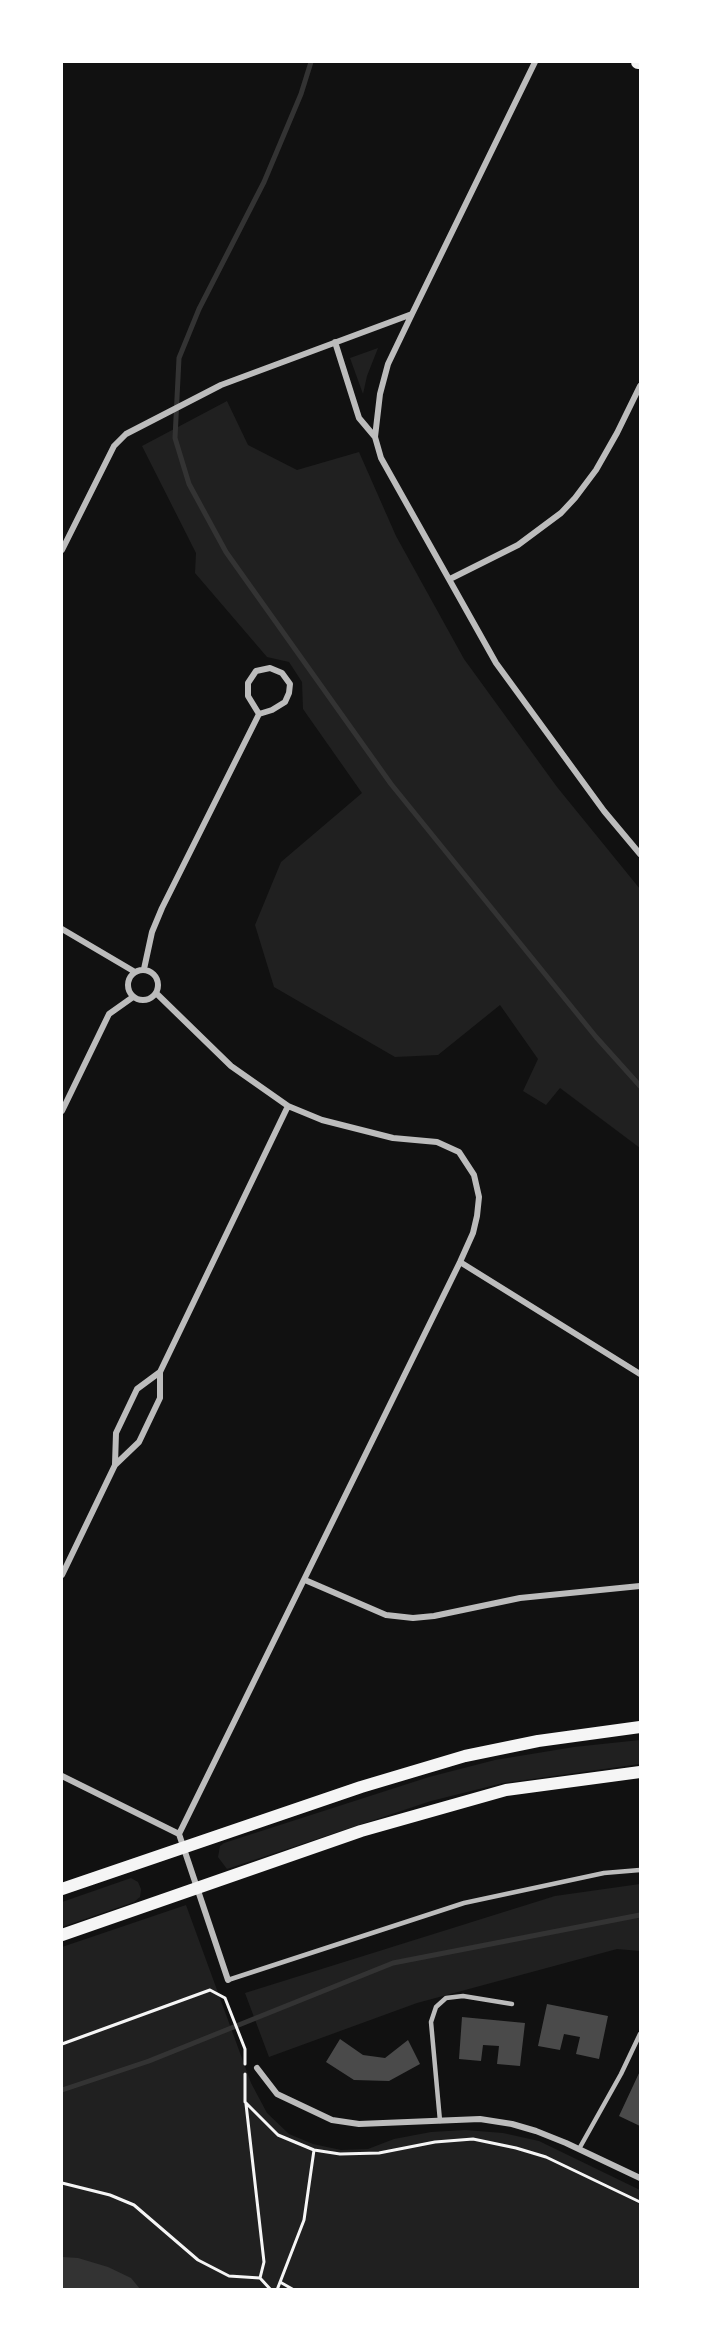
<!DOCTYPE html>
<style>
body{margin:0}
#map{position:relative;width:702px;height:2351px;overflow:hidden;background:#111;font-family:"Noto Sans",sans-serif}
canvas{display:block}
.frame{position:absolute;inset:0;border:63px solid #fff;pointer-events:none}
</style>
<div id="map">
<canvas width="702" height="2351"></canvas>
<div class="frame"></div>
</div>
<script>
const c = document.querySelector('canvas').getContext('2d');
c.lineJoin = 'round';
function fill(path, color) { c.fillStyle = color; c.fill(path, 'evenodd'); }
const shape = rows => new Path2D(rows.map(r => 'M' + r).join(''));
function stroke(path, color, width, dash) { c.strokeStyle = color; c.lineWidth = width; c.lineCap = dash ? 'butt' : 'round'; c.setLineDash(dash || []); c.stroke(path); }
const green = shape([
 [378,348,367,376,363,394,350,358],
 [227,401,248,445,297,470,359,452,396,536,464,659,557,787,640,889,640,1148,560,1088,546,1105,523,1091,538,1059,500,1005,438,1055,395,1057,274,987,255,925,281,862,362,793,303,709,302,682,289,662,267,657,195,573,196,553,142,446],
 [640,1740,640,1764,503,1783,431,1801,227,1869,218,1857,220,1846,224,1843,429,1777,495,1760,574,1747],
 [131,1878,138,1882,141,1889,140,1897,134,1902,62,1927,62,1902],
 [640,1884,640,1951,617,1949,417,2003,269,2057,245,1993,555,1896],
 [186,1905,251,2083,267,2113,289,2134,313,2144,341,2150,368,2149,394,2139,431,2132,465,2130,503,2133,539,2141,640,2190,640,2289,62,2289,62,1947]
]);
const water = shape([
 [62,2257,78,2258,108,2267,131,2278,140,2289,62,2289]
]);
const stream = shape([
 [311,62,301,94,264,182,199,309,179,358,175,438,189,484,226,552,391,784,596,1037,640,1086],
 [62,2090,149,2061,393,1963,640,1915]
]);
const building = shape([
 [547,2004,608,2016,599,2059,576,2054,580,2037,564,2034,560,2050,538,2046],
 [462,2017,525,2023,520,2066,497,2064,499,2046,483,2045,481,2061,459,2059],
 [340,2039,363,2055,385,2058,408,2040,420,2064,389,2081,354,2080,326,2062],
 [640,2071,640,2126,619,2116]
]);
const path = shape([
 [62,2044,210,1990,225,1998,245,2049,245,2064],
 [245,2074,245,2102,278,2135,314,2150,340,2154,379,2153,435,2142,473,2139,516,2148,546,2157,640,2202],
 [246,2104,264,2262,260,2278,271,2290],
 [62,2183,110,2195,134,2205,198,2260,229,2276,260,2278],
 [280,2282,294,2290],
 [277,2290,304,2220,314,2150]
]);
const service = shape([
 [228,1980,464,1903,604,1873,640,1870],
 [440,2121,431,2022,436,2007,446,1998,463,1996,512,2004],
 [579,2149,621,2074,640,2034]
]);
const minor = shape([
 [412,314,388,364,380,394,375,437,381,458,496,663,604,811,640,854],
 [335,342,359,418,375,437],
 [62,550,114,446,126,434,221,385,412,314,535,62],
 [450,579,518,545,561,513,575,498,596,470,617,433,640,386],
 [62,929,135,972],
 [144,969,152,932,162,908,259,714,272,710,285,702,289,693,290,684,282,673,270,668,256,671,248,683,248,696,259,714],
 '128 985a15 15 0 1 1 30 0a15 15 0 1 1-30 0Z',
 [156,993,231,1066,288,1106,322,1120,393,1138,437,1142,459,1152,474,1175,479,1197,477,1216,473,1233,460,1262,179,1834],
 [62,1111,109,1014,133,997],
 [460,1262,640,1374],
 [115,1464,116,1433,137,1389,160,1372],
 [62,1575,115,1465,139,1442,160,1398,160,1372,288,1106],
 [305,1580,386,1615,413,1618,434,1616,520,1598,640,1586],
 [62,1776,179,1834,228,1980],
 [257,2068,277,2094,332,2120,359,2124,480,2119,512,2124,536,2131,566,2143,640,2178]
]);
const secondary = shape([
 [62,1889,361,1787,465,1756,538,1741,640,1727],
 [62,1935,361,1831,506,1790,640,1772]
]);
const primary = shape([
 [638,62,640,62]
]);
fill(green, '#202020');
fill(water, '#333');
stroke(stream, '#333', 5);
fill(building, '#4a4a4a');
stroke(path, '#f5f5f5', 3);
stroke(service, '#bcbcbc', 4.5);
stroke(minor, '#bcbcbc', 6);
stroke(secondary, '#f5f5f5', 12);
stroke(primary, '#f5f5f5', 14);
</script>
